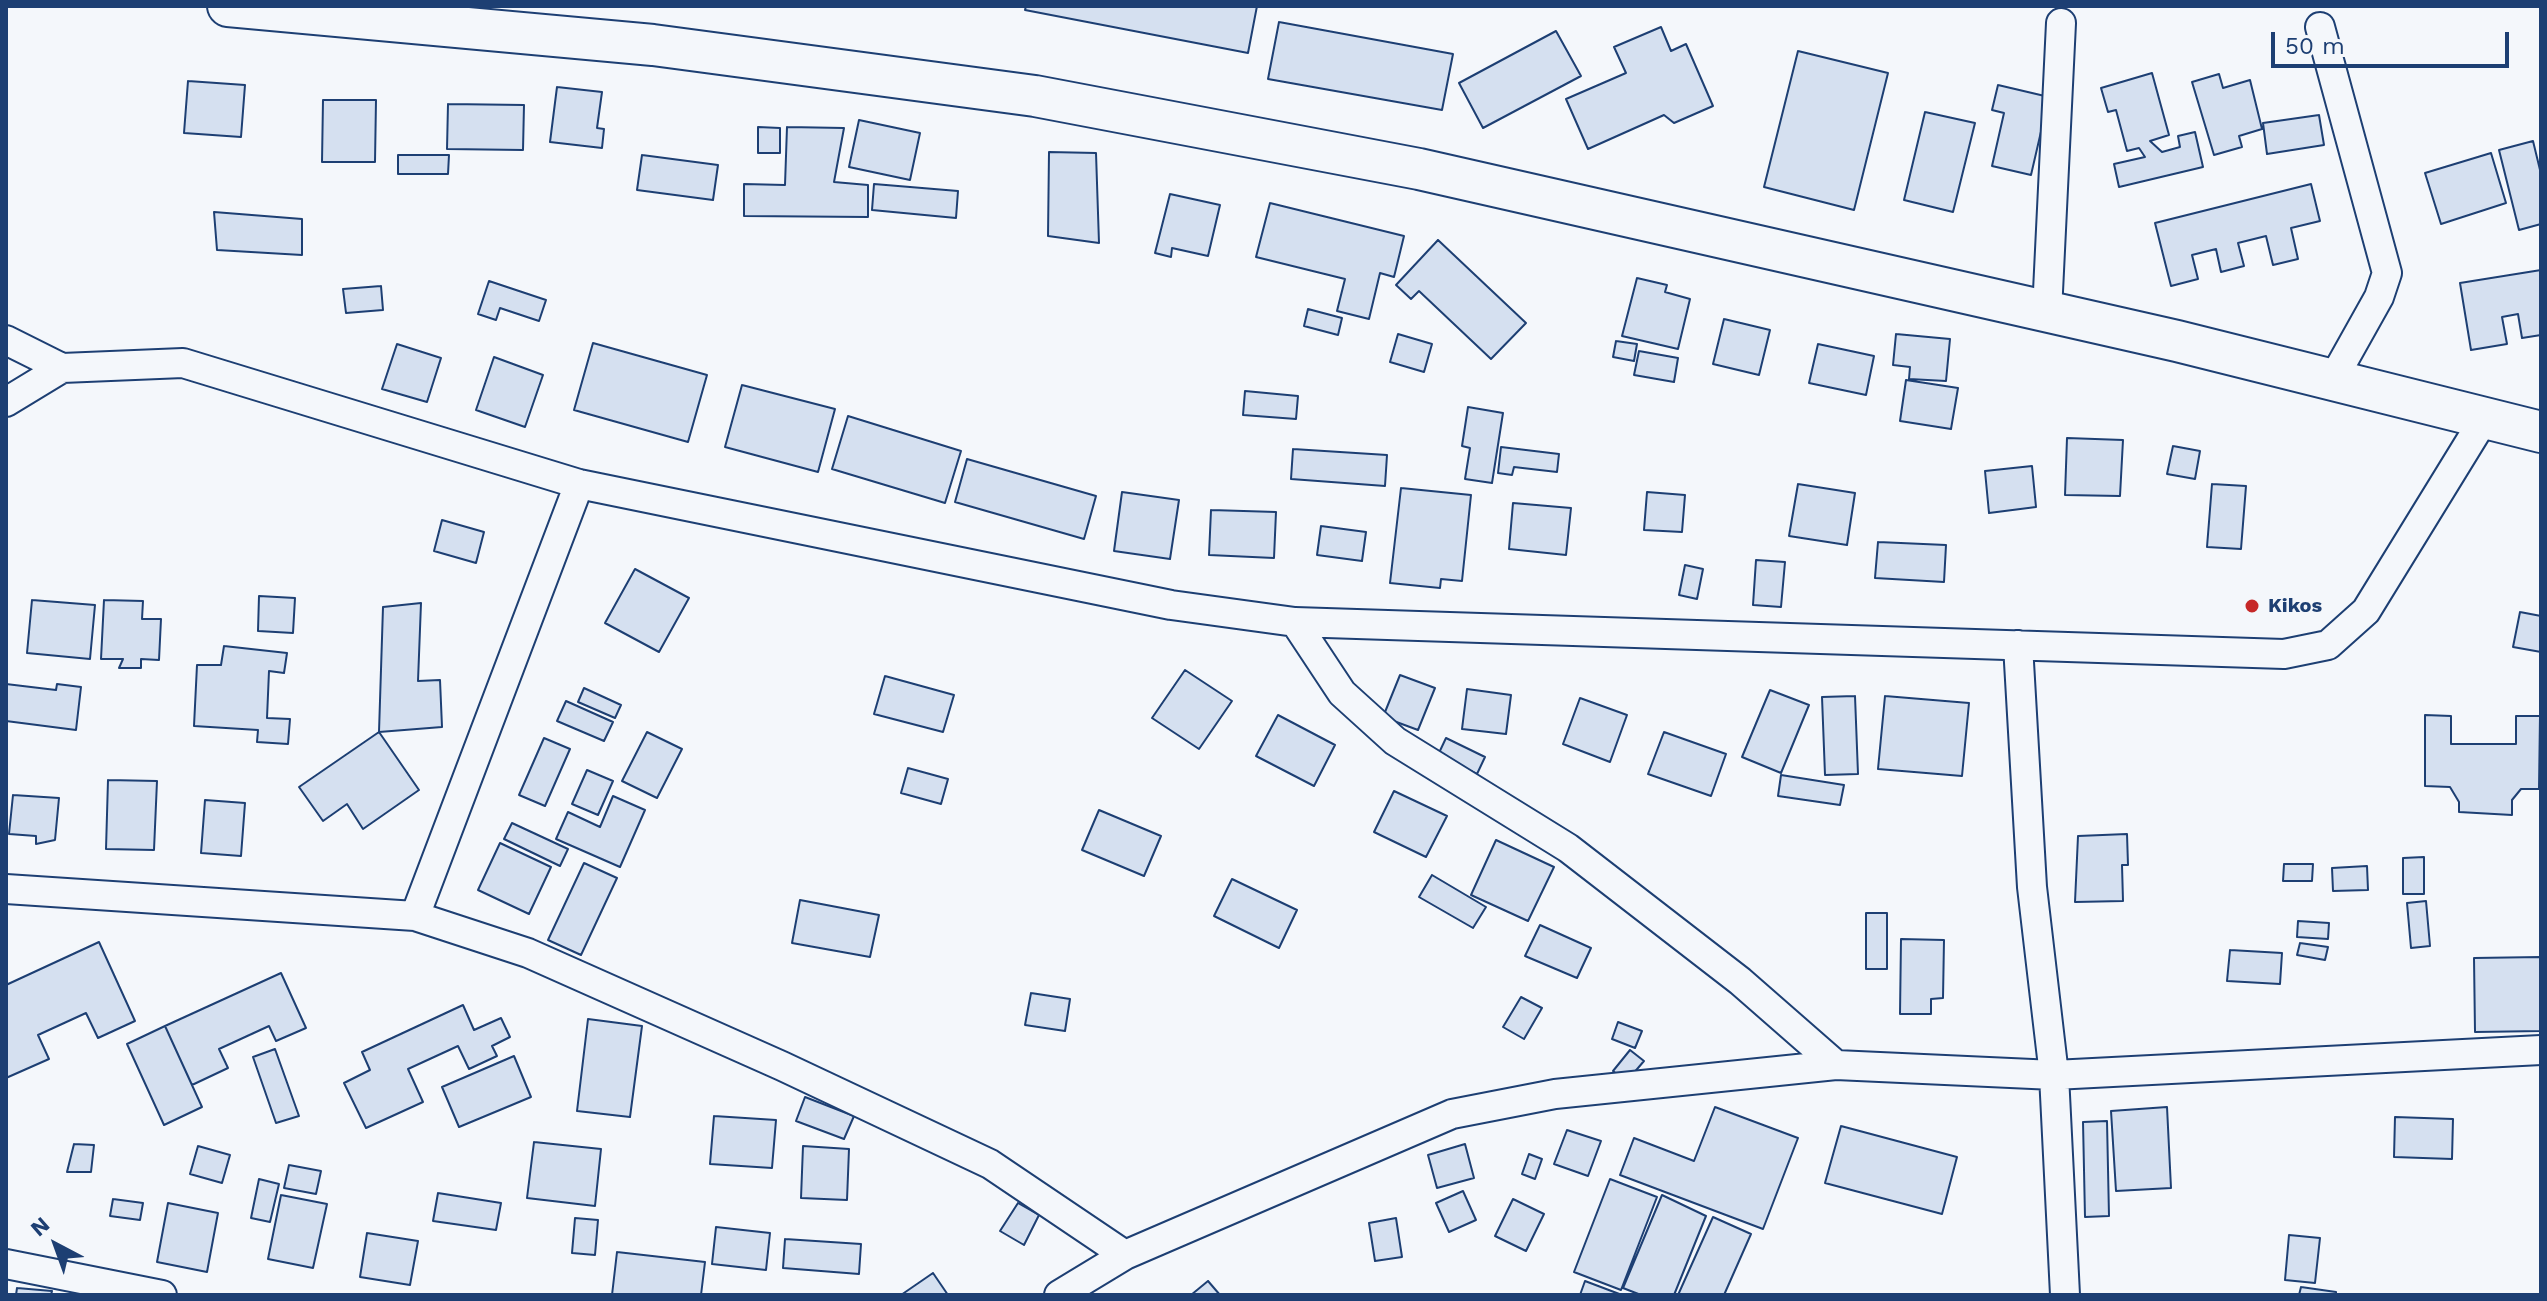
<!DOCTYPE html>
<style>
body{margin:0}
#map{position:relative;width:2547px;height:1301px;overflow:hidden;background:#f4f7fb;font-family:"Work Sans",sans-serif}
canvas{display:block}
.frame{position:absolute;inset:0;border:8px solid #1d3f73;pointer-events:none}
.north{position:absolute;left:16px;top:1205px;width:80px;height:80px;-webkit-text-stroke:6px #f4f7fb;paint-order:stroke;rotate:319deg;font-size:22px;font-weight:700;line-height:32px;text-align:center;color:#1d3f73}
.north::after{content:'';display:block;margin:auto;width:28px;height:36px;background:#1d3f73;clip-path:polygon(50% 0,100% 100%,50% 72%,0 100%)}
.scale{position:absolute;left:2271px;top:32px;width:238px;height:36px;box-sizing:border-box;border:4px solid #1d3f73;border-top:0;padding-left:10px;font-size:24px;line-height:28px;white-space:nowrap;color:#1d3f73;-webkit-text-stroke:6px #f4f7fb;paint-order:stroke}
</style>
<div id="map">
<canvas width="2547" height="1301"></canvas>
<div class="frame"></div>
<div class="north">N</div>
<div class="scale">50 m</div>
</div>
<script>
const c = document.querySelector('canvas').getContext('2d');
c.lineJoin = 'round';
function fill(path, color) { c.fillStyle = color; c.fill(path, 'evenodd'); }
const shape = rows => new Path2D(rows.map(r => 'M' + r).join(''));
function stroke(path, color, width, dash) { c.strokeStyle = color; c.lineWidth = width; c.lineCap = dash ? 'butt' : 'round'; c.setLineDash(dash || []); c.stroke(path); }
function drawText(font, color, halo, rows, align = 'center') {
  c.font = font + ' "Work Sans",sans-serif'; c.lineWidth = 6; c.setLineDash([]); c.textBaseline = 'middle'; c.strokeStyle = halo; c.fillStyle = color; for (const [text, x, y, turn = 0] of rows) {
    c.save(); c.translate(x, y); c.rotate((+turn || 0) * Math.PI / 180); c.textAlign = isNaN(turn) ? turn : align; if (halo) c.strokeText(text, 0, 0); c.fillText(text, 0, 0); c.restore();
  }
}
const building = shape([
 [1026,6,1257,6,1248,53,1025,10,1026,6],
 [1279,22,1453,54,1442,110,1268,79,1279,22],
 [1661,27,1671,51,1686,44,1713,106,1674,123,1664,115,1588,149,1566,99,1626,73,1614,47,1661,27],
 [1556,31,1581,76,1483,128,1459,83,1556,31],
 [1798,51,1888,73,1854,210,1764,187,1798,51],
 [2152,73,2169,135,2150,141,2162,152,2180,147,2178,136,2195,132,2203,167,2119,187,2114,164,2145,157,2139,148,2127,151,2116,110,2108,112,2101,88,2152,73],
 [2219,74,2223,88,2250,80,2262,129,2239,136,2242,147,2214,155,2192,82,2219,74],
 [188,81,245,85,241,137,184,133,188,81],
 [1998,85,2049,97,2031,175,1992,166,2004,113,1992,110,1998,85],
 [557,87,602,92,597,128,604,129,602,148,550,142,557,87],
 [323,100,376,100,375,162,322,162,323,100],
 [448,104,524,105,523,150,447,149,448,104],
 [1925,112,1975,123,1953,212,1904,200,1925,112],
 [2319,115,2324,145,2267,154,2263,123,2319,115],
 [859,120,920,133,910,180,849,167,859,120],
 [758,127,780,128,780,153,758,153,758,127],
 [787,127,844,128,834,182,868,185,868,217,744,216,744,184,785,185,787,127],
 [2533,141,2541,174,2541,224,2519,230,2499,150,2533,141],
 [1049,152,1096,153,1099,243,1048,236,1049,152],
 [2491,153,2506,203,2441,224,2425,173,2491,153],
 [398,155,449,155,448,174,398,174,398,155],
 [642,155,718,165,713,200,637,190,642,155],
 [874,184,958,191,956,218,872,210,874,184],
 [2311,184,2320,221,2291,228,2298,259,2273,265,2266,236,2238,243,2244,266,2221,272,2216,249,2192,255,2198,279,2171,286,2155,223,2311,184],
 [1170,194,1220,205,1208,256,1172,248,1171,257,1155,253,1170,194],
 [1270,203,1404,236,1394,277,1380,273,1369,319,1337,311,1345,279,1256,257,1270,203],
 [214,212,302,219,302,255,217,250,214,212],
 [1438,240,1526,323,1491,359,1419,291,1411,299,1396,285,1438,240],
 [2541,270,2541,335,2522,338,2518,314,2502,317,2507,344,2471,350,2460,283,2541,270],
 [1637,278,1667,285,1665,292,1690,299,1678,349,1622,336,1637,278],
 [489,281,546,300,539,321,500,308,496,320,478,314,489,281],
 [381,286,383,310,346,313,343,289,381,286],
 [1308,309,1342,318,1338,335,1304,326,1308,309],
 [1724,319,1770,330,1759,375,1713,364,1724,319],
 [1398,334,1432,344,1424,372,1390,362,1398,334],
 [1896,334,1950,339,1946,381,1909,379,1910,367,1893,365,1896,334],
 [1616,341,1637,344,1634,361,1613,357,1616,341],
 [593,343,707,375,688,442,574,410,593,343],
 [397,344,441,358,427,402,382,389,397,344],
 [1818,344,1874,356,1866,395,1809,383,1818,344],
 [1639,351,1678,358,1674,382,1634,375,1639,351],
 [494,357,543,375,525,427,476,410,494,357],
 [1906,380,1958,388,1951,429,1900,421,1906,380],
 [742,385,835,409,818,472,725,447,742,385],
 [1245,391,1298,396,1296,419,1243,415,1245,391],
 [1468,407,1503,413,1492,483,1465,479,1470,448,1462,446,1468,407],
 [848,416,961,451,945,503,832,469,848,416],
 [2067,438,2123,440,2120,496,2065,495,2067,438],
 [2173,446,2200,451,2195,479,2167,474,2173,446],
 [1501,447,1559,454,1557,472,1514,467,1512,475,1498,473,1501,447],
 [1293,449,1387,455,1385,486,1291,479,1293,449],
 [967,459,1096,496,1084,539,955,502,967,459],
 [2032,466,2036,507,1989,513,1985,471,2032,466],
 [1798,484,1855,493,1847,545,1789,536,1798,484],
 [2212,484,2246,486,2241,549,2207,547,2212,484],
 [1401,488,1471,495,1462,581,1441,579,1440,588,1390,583,1401,488],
 [1122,492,1179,500,1170,559,1114,551,1122,492],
 [1647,492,1685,495,1682,532,1644,530,1647,492],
 [1513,503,1571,508,1566,555,1509,549,1513,503],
 [1211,510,1276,512,1274,558,1209,555,1211,510],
 [442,520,484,532,476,563,434,551,442,520],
 [1321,526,1366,532,1362,561,1317,555,1321,526],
 [1878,542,1946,545,1944,582,1875,578,1878,542],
 [1756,560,1785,562,1781,607,1753,605,1756,560],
 [1685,565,1703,569,1697,599,1679,595,1685,565],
 [635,569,689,598,659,652,605,623,635,569],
 [259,596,295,598,293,633,258,631,259,596],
 [32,600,95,605,90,659,27,653,32,600],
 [104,600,143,601,142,619,161,619,159,660,141,659,141,668,119,668,123,659,101,659,104,600],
 [421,603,418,681,440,680,442,727,379,732,383,607,421,603],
 [2520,612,2541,616,2541,652,2513,647,2520,612],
 [224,646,287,653,284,673,269,671,267,718,290,719,288,744,257,742,258,730,194,726,197,665,221,665,224,646],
 [1185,670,1232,701,1199,749,1152,718,1185,670],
 [1400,675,1435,688,1418,730,1383,717,1400,675],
 [885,676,954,695,943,732,874,714,885,676],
 [6,684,56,690,57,684,81,687,76,730,6,721,6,684],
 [584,688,621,705,615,718,578,702,584,688],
 [1467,689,1511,695,1506,734,1462,729,1467,689],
 [1770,690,1809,705,1781,773,1742,757,1770,690],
 [1855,696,1858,774,1825,775,1822,697,1855,696],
 [1885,696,1969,703,1962,776,1878,769,1885,696],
 [1580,698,1627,715,1610,762,1563,744,1580,698],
 [566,701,613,722,604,741,557,721,566,701],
 [1278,715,1335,745,1314,786,1256,756,1278,715],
 [2425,715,2451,716,2451,744,2516,744,2516,716,2540,716,2539,789,2521,789,2512,800,2512,815,2459,812,2459,802,2450,787,2425,786,2425,715],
 [379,732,419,790,363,829,347,804,323,821,299,787,379,732],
 [647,732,682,749,657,798,622,781,647,732],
 [1664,732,1726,754,1711,796,1648,774,1664,732],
 [544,738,570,749,545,806,519,795,544,738],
 [1446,738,1485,757,1477,774,1438,755,1446,738],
 [908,768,948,779,941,804,901,793,908,768],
 [587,770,613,781,598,815,572,804,587,770],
 [1781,775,1844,785,1840,805,1778,796,1781,775],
 [108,780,157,781,154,850,106,849,108,780],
 [1394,791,1447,816,1426,857,1374,832,1394,791],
 [13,795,59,798,55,840,36,844,36,836,9,834,13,795],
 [613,796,645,810,620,867,556,839,568,812,600,827,613,796],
 [205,800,245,803,241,856,201,853,205,800],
 [1099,810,1161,836,1144,876,1082,850,1099,810],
 [512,823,568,849,560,866,504,839,512,823],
 [2127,834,2128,865,2122,865,2123,901,2075,902,2078,836,2127,834],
 [1496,840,1554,867,1528,921,1471,895,1496,840],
 [500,843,551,867,529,914,478,890,500,843],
 [2424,857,2424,894,2403,894,2403,858,2424,857],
 [584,863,617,878,581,955,548,940,584,863],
 [2284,864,2313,864,2312,881,2283,881,2284,864],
 [2367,866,2368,890,2333,891,2332,868,2367,866],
 [1432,875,1486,907,1473,928,1419,897,1432,875],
 [1232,879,1297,910,1279,948,1214,916,1232,879],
 [800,900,879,915,870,957,792,943,800,900],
 [2426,901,2430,946,2411,948,2407,903,2426,901],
 [1866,913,1887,913,1887,969,1866,969,1866,913],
 [2298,921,2329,923,2328,939,2297,937,2298,921],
 [1540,925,1591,948,1577,978,1525,956,1540,925],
 [1901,939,1944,940,1943,998,1931,999,1931,1014,1900,1014,1901,939],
 [99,942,135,1021,98,1038,86,1013,38,1035,49,1059,6,1078,6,985,99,942],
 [2300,943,2328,947,2325,960,2297,955,2300,943],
 [2230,950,2282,953,2280,984,2227,981,2230,950],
 [2541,957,2541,1031,2475,1032,2474,958,2541,957],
 [281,973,306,1028,276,1041,269,1026,219,1049,228,1068,192,1085,165,1026,281,973],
 [1031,993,1070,999,1065,1031,1025,1025,1031,993],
 [1521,997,1542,1008,1524,1039,1503,1027,1521,997],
 [463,1005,474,1030,501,1018,510,1037,492,1046,497,1056,469,1069,458,1046,408,1069,423,1102,366,1128,344,1083,370,1070,362,1052,463,1005],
 [588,1019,642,1026,630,1117,577,1111,588,1019],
 [1618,1022,1642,1031,1635,1048,1612,1039,1618,1022],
 [165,1026,202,1107,164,1125,127,1044,165,1026],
 [275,1049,299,1116,276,1123,253,1057,275,1049],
 [1630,1050,1644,1061,1626,1082,1613,1071,1630,1050],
 [514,1056,531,1097,459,1127,442,1087,514,1056],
 [805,1097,854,1116,844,1139,796,1121,805,1097],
 [1715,1107,1798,1138,1763,1229,1620,1175,1634,1138,1694,1161,1715,1107],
 [2167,1107,2171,1188,2116,1191,2111,1111,2167,1107],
 [714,1116,776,1120,772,1168,710,1164,714,1116],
 [2395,1117,2453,1119,2452,1159,2394,1157,2395,1117],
 [2107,1121,2109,1216,2085,1217,2083,1122,2107,1121],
 [1841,1126,1957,1157,1942,1214,1825,1183,1841,1126],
 [1567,1130,1601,1141,1588,1176,1554,1164,1567,1130],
 [534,1142,601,1149,595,1206,527,1198,534,1142],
 [74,1144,94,1145,91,1172,67,1172,74,1144],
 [1465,1144,1474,1178,1437,1188,1428,1155,1465,1144],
 [198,1146,230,1155,222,1183,190,1174,198,1146],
 [803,1146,849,1149,847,1200,801,1198,803,1146],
 [1529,1154,1542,1159,1535,1179,1522,1174,1529,1154],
 [289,1165,321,1171,316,1194,284,1188,289,1165],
 [259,1179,279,1184,270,1222,251,1218,259,1179],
 [1610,1179,1657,1197,1621,1290,1574,1272,1610,1179],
 [1463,1191,1476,1220,1449,1232,1436,1203,1463,1191],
 [438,1193,501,1203,496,1230,433,1221,438,1193],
 [281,1195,327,1204,313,1268,268,1259,281,1195],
 [1662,1195,1706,1216,1674,1295,1641,1295,1623,1288,1662,1195],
 [113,1199,143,1203,140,1220,110,1216,113,1199],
 [1513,1199,1544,1214,1526,1251,1495,1236,1513,1199],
 [168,1203,218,1213,207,1272,157,1262,168,1203],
 [1018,1203,1039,1215,1024,1245,1000,1231,1018,1203],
 [1713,1217,1751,1234,1724,1295,1678,1295,1713,1217],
 [575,1218,598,1220,595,1255,572,1253,575,1218],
 [1396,1218,1402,1257,1375,1261,1369,1223,1396,1218],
 [716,1227,770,1233,766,1270,712,1264,716,1227],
 [367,1233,418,1241,410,1285,360,1277,367,1233],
 [2289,1235,2320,1238,2315,1283,2285,1280,2289,1235],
 [785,1239,861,1244,859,1274,783,1268,785,1239],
 [617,1252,705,1262,701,1295,612,1295,617,1252],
 [933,1273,948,1295,901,1295,933,1273],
 [1208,1281,1220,1295,1191,1295,1208,1281],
 [1585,1281,1622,1295,1580,1295,1585,1281],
 [2301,1287,2336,1292,2336,1295,2299,1295,2301,1287],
 [17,1288,52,1291,51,1295,16,1295,17,1288]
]);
const street = shape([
 [2320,27,2387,273,2379,297,2332,381],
 [2047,312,2061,23],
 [6,340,62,368,183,363,579,484,1171,605,1295,622,2284,654,2328,645,2366,611,2484,419],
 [6,402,62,368],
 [1295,622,1342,693,1395,741,1568,848,1740,981,1836,1065],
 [2018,645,2032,887,2054,1075,2065,1295],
 [6,889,415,916,528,953,782,1066,990,1164,1125,1255],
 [415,916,579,484],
 [6,1264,162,1295],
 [1059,1295,1125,1255,1452,1114,1555,1094,1836,1065,2054,1075,2541,1050]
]);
const secondary = shape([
 [228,6,653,45,1035,96,1419,169,2177,341,2541,432]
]);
const markers = [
 [2252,606,8,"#c62828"]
];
const poiNames = [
 ["Kikos",2268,606]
];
fill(building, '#d5e0f0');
stroke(building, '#1d3f73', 2);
stroke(street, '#1d3f73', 32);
stroke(secondary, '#1d3f73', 44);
stroke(street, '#f4f7fb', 28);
stroke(secondary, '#f4f7fb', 40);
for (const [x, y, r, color] of markers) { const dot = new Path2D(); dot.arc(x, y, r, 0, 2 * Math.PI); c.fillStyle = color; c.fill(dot); stroke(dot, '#f4f7fb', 3); }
drawText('bold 20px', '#1d3f73', '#f4f7fb', poiNames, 'left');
</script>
